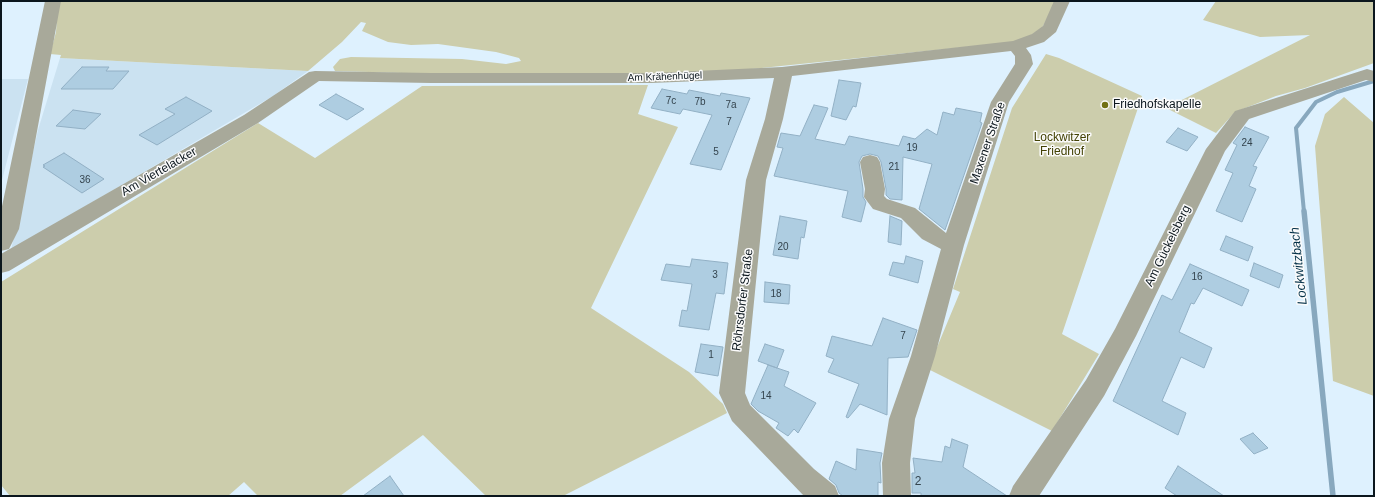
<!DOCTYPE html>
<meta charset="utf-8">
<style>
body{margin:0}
#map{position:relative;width:1375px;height:497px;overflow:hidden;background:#def1fe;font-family:Arial,sans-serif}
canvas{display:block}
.frame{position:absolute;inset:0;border:2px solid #0b161d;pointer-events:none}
</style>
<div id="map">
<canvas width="1375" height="497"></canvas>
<div class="frame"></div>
</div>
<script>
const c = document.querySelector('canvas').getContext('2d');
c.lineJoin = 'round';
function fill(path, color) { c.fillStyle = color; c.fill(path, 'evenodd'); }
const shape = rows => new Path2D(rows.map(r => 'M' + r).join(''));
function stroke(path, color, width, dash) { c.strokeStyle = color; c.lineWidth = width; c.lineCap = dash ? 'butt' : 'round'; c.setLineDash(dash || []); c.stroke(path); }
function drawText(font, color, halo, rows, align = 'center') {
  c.font = font + ' Arial,sans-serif'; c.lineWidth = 3; c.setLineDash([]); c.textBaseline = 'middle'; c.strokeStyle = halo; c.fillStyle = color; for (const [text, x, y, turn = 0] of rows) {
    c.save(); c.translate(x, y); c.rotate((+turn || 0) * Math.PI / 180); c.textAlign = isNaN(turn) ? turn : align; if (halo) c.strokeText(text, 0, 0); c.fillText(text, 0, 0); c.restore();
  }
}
const built = shape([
 [60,58,308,71,273,96,11,250,38,130],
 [1,79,28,79,1,184]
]);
const green = shape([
 [58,1,1056,1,1042,28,1028,37,1014,42,713,73,435,74,335,71,333,67,340,59,351,57,462,59,506,64,521,61,519,58,496,52,438,44,411,45,388,42,362,31,366,23,361,22,342,42,308,71,60,58,61,55,50,54,56,32],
 [1216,1,1374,1,1374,63,1305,88,1276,96,1235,112,1216,133,1166,108,1310,35,1260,37,1203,20],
 [1046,54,1059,58,1142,96,1062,334,1099,354,1052,431,928,369,960,292,953,289,1012,108],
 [648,85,638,114,678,127,591,308,689,372,723,404,727,413,563,496,486,496,423,435,340,496,258,496,244,482,228,496,10,496,1,485,1,282,258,123,315,158,422,86],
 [1344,97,1374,123,1374,396,1333,381,1315,146,1325,114]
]);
const streamFar1 = shape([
 [1304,212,1296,128,1316,102,1337,92,1374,81]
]);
const stream = shape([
 [1304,211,1333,496]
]);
const building = shape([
 [82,67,109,67,106,71,129,71,113,89,61,89,82,67],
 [839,80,861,83,856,107,853,106,846,120,831,116,839,80],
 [662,89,687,94,689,90,720,96,721,93,750,98,721,170,690,164,712,115,683,109,680,114,651,108,662,89],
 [336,94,364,109,347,120,319,105,336,94],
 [186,97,212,111,157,145,139,135,175,114,165,109,186,97],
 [814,105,828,108,815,139,845,145,849,136,899,146,903,136,915,139,927,129,937,135,943,112,954,115,956,108,982,113,980,122,982,123,945,230,919,209,932,164,903,157,902,200,890,199,886,195,886,189,881,162,878,156,870,154,862,156,859,162,863,189,863,197,866,202,861,222,842,217,848,191,774,176,783,148,777,147,781,133,800,136,814,105],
 [73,110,101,114,85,129,56,126,73,110],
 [1245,127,1269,137,1253,166,1257,167,1249,186,1256,189,1242,222,1216,211,1233,173,1225,170,1237,145,1233,143,1245,127],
 [1178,128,1198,137,1187,151,1166,142,1178,128],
 [64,153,104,179,82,193,43,167,45,166,43,165,64,153],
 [780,216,807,221,804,238,801,237,798,259,773,255,780,216],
 [890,216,902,221,901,245,888,242,890,216],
 [1226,236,1253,247,1248,261,1220,250,1226,236],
 [906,256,923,261,918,283,889,275,893,262,904,264,906,256],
 [692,259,728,263,724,294,716,293,709,330,679,326,682,310,687,311,692,284,661,280,666,264,690,267,692,259],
 [1254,263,1283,275,1279,288,1250,276,1254,263],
 [1190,264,1249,290,1242,306,1203,288,1194,304,1191,303,1179,332,1212,348,1204,368,1181,357,1162,401,1186,413,1178,435,1113,401,1162,295,1172,300,1190,264],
 [765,282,790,285,789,304,764,302,765,282],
 [883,318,917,330,908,357,888,358,887,415,860,404,848,418,846,417,859,384,828,372,834,359,826,356,832,336,872,346,883,318],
 [701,344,723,347,718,376,695,372,701,344],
 [765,344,784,350,777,368,758,361,765,344],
 [768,365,789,372,784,386,816,403,798,433,794,429,788,436,776,428,779,423,758,411,751,404,768,365],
 [1253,433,1268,448,1254,454,1240,439,1253,433],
 [952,439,968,445,963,467,1007,496,921,496,921,493,912,493,912,473,915,473,913,458,942,462,945,446,950,448,952,439],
 [857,449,882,453,880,463,881,483,878,482,878,496,843,496,839,493,836,485,829,479,836,461,856,470,857,449],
 [1178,466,1224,496,1177,496,1165,488,1178,466],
 [390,476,404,496,363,496,390,476]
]);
const minor = shape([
 [45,1,61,1,19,229,9,249,1,251,1,211,45,1],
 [1054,1,1070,1,1056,32,1044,42,1026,48,1031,55,1033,64,1009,102,964,245,935,356,915,419,910,463,911,496,883,496,882,463,889,419,911,356,941,249,922,239,901,218,873,209,864,197,865,189,860,162,863,157,870,155,877,157,880,162,885,189,884,196,887,199,915,208,946,233,991,102,1015,64,1015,56,1011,51,792,76,783,119,766,180,745,393,750,405,814,469,835,486,839,496,804,496,732,421,719,393,746,180,765,119,774,78,651,83,431,83,319,81,258,123,9,271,1,273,1,254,244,115,309,72,315,71,431,73,651,73,782,67,1013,41,1032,34,1043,26,1054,1],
 [1367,69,1374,71,1374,82,1366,80,1249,119,1225,151,1136,336,1104,396,1039,496,1009,496,1013,486,1086,380,1115,329,1206,149,1235,111,1367,69]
]);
const markers = [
 [1105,105,4,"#727114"]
];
const farStreetnames = [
 ["Am Krähenhügel",665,77,-2]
];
const numberNames = [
 ["7c",671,101],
 ["7b",700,102],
 ["7a",731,105],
 ["7",729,122],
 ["24",1247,143],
 ["19",912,148],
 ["5",716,152],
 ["21",894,167],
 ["36",85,180],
 ["20",783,247],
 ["3",715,275],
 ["16",1197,277],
 ["18",776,294],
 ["7",903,336],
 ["1",711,355],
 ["14",766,396]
];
const poiNames = [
 ["Friedhofskapelle",1113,105]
];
const parkNames = [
 ["Lockwitzer",1062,138],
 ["Friedhof",1062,152]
];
const streetNames = [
 ["Maxener Straße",988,143,-71],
 ["Am Viertelacker",159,172,-30],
 ["Am Gückelsberg",1168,246,-64],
 ["Röhrsdorfer Straße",743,300,-83]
];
const nearNumbernames = [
 ["2",918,482]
];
const waterNames = [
 ["Lockwitzbach",1299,266,-96]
];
fill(built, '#cbe2f1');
fill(green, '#cccdac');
stroke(streamFar1, '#88a8be', 4);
stroke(stream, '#88a8be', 5.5);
fill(building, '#aecde1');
stroke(building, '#92b0c5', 1);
fill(minor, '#a8a99a');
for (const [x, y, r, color] of markers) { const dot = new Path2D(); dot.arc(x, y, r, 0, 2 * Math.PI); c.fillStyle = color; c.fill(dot); stroke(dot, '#fbfbfb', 1.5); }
drawText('10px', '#0b161d', '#fbfbfb', farStreetnames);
drawText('10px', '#34444e', null, numberNames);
drawText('12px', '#0b161d', '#fbfbfb', poiNames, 'left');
drawText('12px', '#434204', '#fbfbfb', parkNames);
drawText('12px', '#0b161d', '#fbfbfb', streetNames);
drawText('12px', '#34444e', null, nearNumbernames);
drawText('italic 13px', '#07344b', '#fbfbfb', waterNames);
</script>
